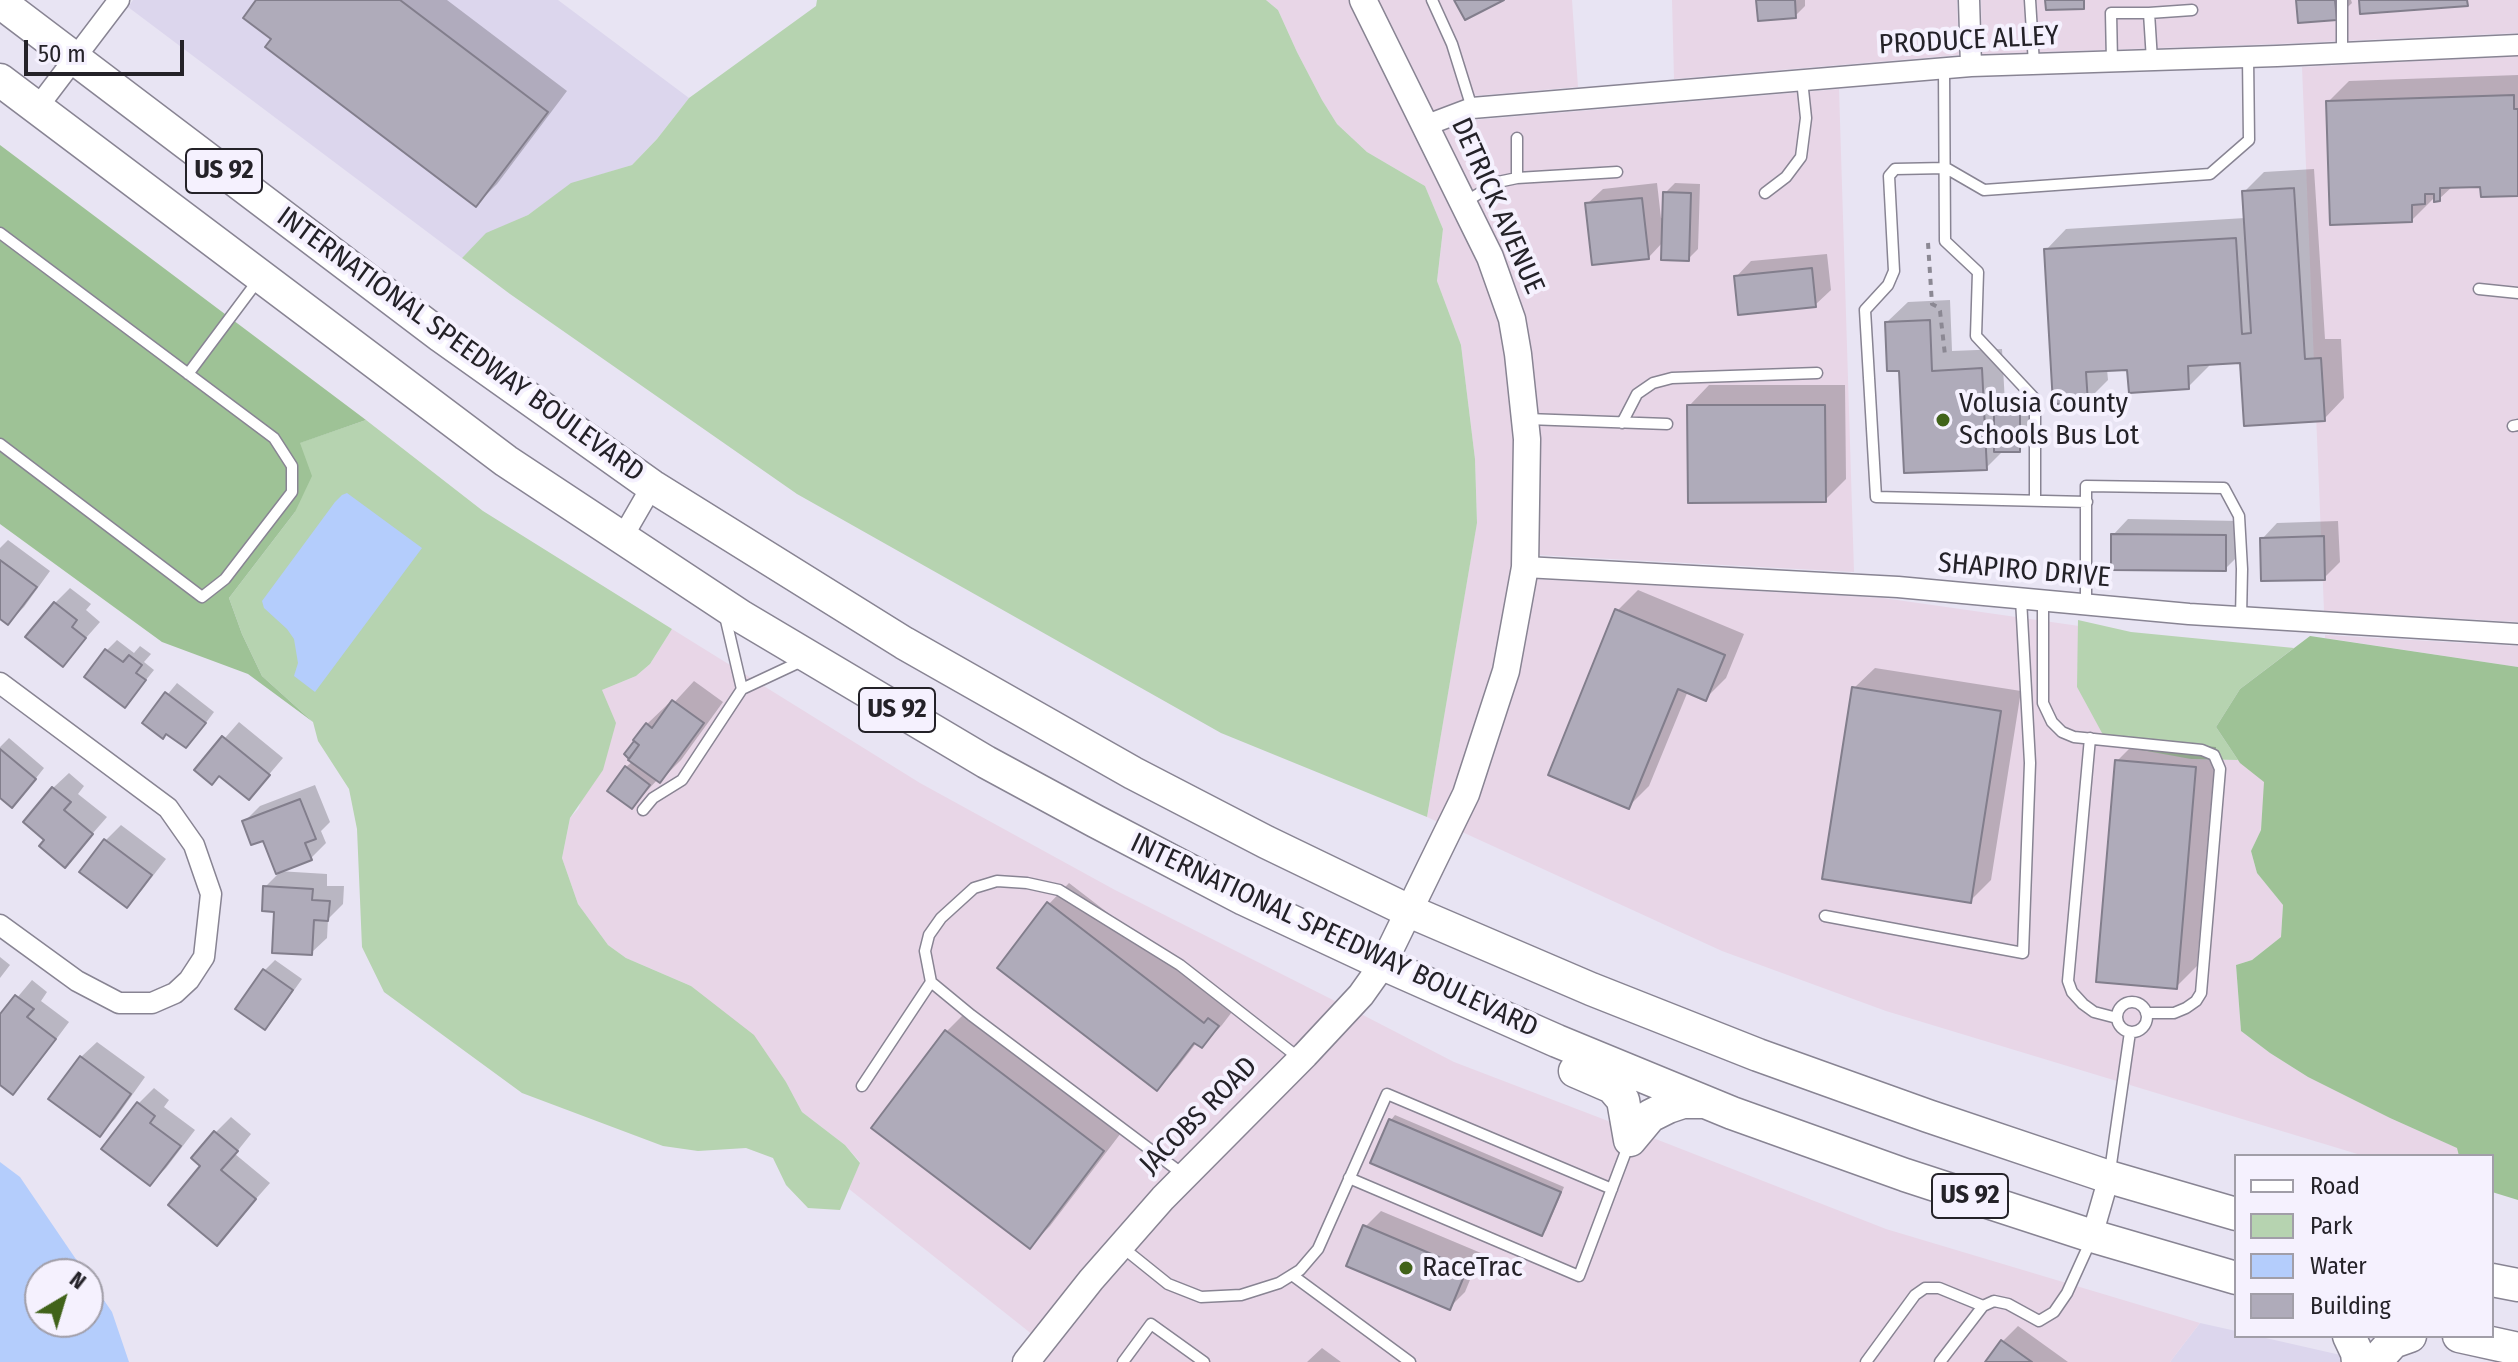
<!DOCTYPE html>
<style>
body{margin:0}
#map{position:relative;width:2518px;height:1362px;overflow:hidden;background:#e8e4f3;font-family:"Fira Sans Condensed",sans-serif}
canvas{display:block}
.legend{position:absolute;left:2234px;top:1154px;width:260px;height:184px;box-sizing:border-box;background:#f5f1fe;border:2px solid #a19ea8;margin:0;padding:10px 14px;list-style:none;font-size:24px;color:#242228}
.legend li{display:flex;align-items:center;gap:16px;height:40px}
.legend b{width:40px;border:2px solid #a19ea8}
.north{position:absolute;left:24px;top:1258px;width:80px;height:80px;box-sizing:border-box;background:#f5f1fe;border:2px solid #a19ea8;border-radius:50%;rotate:38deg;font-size:22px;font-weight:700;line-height:32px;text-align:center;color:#242228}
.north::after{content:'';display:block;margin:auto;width:28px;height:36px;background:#41631a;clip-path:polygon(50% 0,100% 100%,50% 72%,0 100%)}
.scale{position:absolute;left:24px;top:40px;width:160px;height:36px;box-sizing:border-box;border:4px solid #242228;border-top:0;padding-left:10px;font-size:24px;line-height:28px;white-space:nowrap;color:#242228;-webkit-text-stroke:6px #f5f1fe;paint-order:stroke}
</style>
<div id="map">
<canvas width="2518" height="1362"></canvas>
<ul class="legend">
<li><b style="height:10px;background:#fff"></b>Road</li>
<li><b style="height:22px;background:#b6d3b0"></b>Park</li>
<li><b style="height:22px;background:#b4cdfc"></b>Water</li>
<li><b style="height:22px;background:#afabba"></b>Building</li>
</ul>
<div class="north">N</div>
<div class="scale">50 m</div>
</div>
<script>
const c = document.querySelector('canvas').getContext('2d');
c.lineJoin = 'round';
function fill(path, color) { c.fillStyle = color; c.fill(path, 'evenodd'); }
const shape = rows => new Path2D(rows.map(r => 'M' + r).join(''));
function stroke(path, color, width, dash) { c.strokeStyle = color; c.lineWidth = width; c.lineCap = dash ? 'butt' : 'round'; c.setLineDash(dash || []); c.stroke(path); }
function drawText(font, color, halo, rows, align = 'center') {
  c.font = font + ' "Fira Sans Condensed",sans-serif'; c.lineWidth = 8; c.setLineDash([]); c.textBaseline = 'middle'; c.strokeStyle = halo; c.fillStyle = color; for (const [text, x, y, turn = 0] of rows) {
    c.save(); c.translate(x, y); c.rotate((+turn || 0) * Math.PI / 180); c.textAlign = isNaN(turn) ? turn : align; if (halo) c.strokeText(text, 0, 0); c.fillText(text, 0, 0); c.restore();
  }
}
const built = shape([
 [133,0,558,0,689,98,657,139,632,165,571,184,528,215,486,234,462,258,128,7],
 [2200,1323,2236,1331,2236,1336,2257,1336,2345,1356,2346,1362,2170,1362]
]);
const industrial = shape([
 [1266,0,1350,0,1416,130,1479,263,1501,323,1507,357,1516,441,1514,567,1495,670,1456,790,1440,823,1427,817,1477,522,1475,459,1461,345,1437,281,1443,229,1425,186,1367,152,1337,124,1322,100,1297,52,1278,10],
 [1377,0,1572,0,1578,87,1473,96,1433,111],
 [1672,0,1957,0,1959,55,1674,79],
 [1981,0,2518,0,2518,33,2278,44,1982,54],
 [2518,56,2518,622,2324,611,2302,67],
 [1839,89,1854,572,1537,555,1538,436,1474,197,1443,131,1473,120],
 [1534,579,1883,598,2079,626,2077,687,2191,759,2238,760,2265,782,2261,830,2251,851,2257,873,2283,905,2281,937,2252,960,2236,965,2241,1031,2270,1053,2308,1077,2390,1118,2458,1148,2459,1156,2364,1156,1886,1011,1722,951,1460,831],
 [672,629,920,783,1115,890,1339,1003,1033,1335,849,1189,860,1162,845,1145,802,1112,786,1082,691,986,626,958,608,945,578,904,562,858,570,818,579,808,602,690,636,676,650,664],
 [2325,635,2518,646,2518,667,2325,638],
 [1359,1013,1454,1062,1616,1124,1626,1153,1631,1156,1648,1136,1886,1229,2200,1323,2170,1362,1040,1362,1099,1286,1171,1205]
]);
const green = shape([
 [817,0,1266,0,1278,10,1297,52,1322,100,1337,124,1367,152,1425,186,1443,229,1437,281,1461,345,1475,459,1477,523,1427,817,1221,733,797,494,510,294,462,258,486,233,528,215,571,183,632,165,657,139,689,98,816,6],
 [366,420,483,511,672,629,650,664,636,676,602,690,616,723,603,770,570,818,562,858,578,904,608,945,626,958,691,986,754,1035,786,1082,802,1112,845,1145,860,1163,840,1210,808,1208,786,1185,773,1158,746,1148,698,1151,663,1146,522,1093,384,992,362,947,357,829,349,789,318,741,313,722,262,676,242,634,229,598,295,512,299,443],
 [2078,620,2131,632,2294,648,2240,689,2216,727,2238,760,2191,759,2108,744,2077,687]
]);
const forest = shape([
 [0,145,366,420,300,443,312,476,295,512,229,598,242,634,262,676,313,722,248,674,162,642,0,524],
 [2310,636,2518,667,2518,1200,2492,1192,2492,1156,2459,1156,2457,1148,2390,1118,2308,1077,2270,1053,2241,1031,2236,965,2252,960,2281,937,2283,905,2257,873,2251,851,2261,830,2264,782,2240,763,2216,727,2240,689]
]);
const water = shape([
 [347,493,422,548,315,692,294,676,298,663,294,639,287,629,264,608,262,601,335,502,342,495],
 [0,1162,20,1177,86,1274,40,1274,40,1322,88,1322,88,1277,112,1312,129,1362,0,1362]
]);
const shadow = shape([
 [260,0,447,0,567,91,497,184,476,205,274,39],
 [1758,0,1805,0,1805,6,1795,16],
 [2298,0,2351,0,2352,3,2336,18],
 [2518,75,2518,194,2482,185,2453,186,2439,199,2436,196,2412,220,2328,102,2349,81],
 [2314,169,2325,339,2341,339,2344,398,2324,419,2242,360,2209,362,2209,366,2188,387,2129,368,2107,369,2108,380,2087,401,2046,250,2066,229,2245,218,2244,192,2264,172],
 [1657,183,1661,218,1664,218,1665,193,1675,183,1700,184,1698,249,1688,259,1663,242,1649,257,1587,204,1603,189],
 [1827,254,1831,290,1815,305,1736,277,1751,261],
 [1950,300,1952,351,2002,349,2005,403,2029,403,2029,440,2019,450,2004,450,1986,468,1901,368,1887,322,1908,302],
 [1709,385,1845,385,1846,479,1825,500,1689,406],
 [2128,519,2240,521,2240,554,2225,569,2113,535],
 [2338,521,2340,562,2324,578,2262,539,2277,523],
 [8,540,50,571,24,607,8,623,0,616,0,548],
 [70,588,91,604,86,610,100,622,63,664,55,603],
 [1638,590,1744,634,1726,678,1706,698,1688,691,1649,786,1629,806,1617,611],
 [117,640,134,653,140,646,151,654,144,662,154,670,125,706,107,650],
 [1875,668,2021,691,1991,880,1970,901,1854,688],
 [694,681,723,702,681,760,660,781,658,779,632,807,626,767,633,761,626,754,647,724,668,704,671,706],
 [177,683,214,712,196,736,167,732,145,722],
 [239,722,283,758,249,798,220,774,197,770],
 [9,738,44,768,22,796,0,796,0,747],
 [2138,740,2216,747,2197,966,2176,987,2117,761],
 [69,773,84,786,78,794,107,817,65,865,47,839,53,788],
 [315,785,330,822,321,831,326,843,311,858,278,871,327,874,327,886,344,886,343,904,328,919,327,938,311,953,277,910,265,887,278,874,264,838,244,822,260,806],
 [121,825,166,859,142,890,127,906,82,871,106,840],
 [1069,883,1225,1003,1238,1004,1222,1025,1202,1046,1197,1042,1177,1068,1156,1088,1049,904],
 [0,957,10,965,0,978],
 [275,960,302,979,275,1017,265,1027,265,970],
 [32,980,47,992,41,1001,69,1022,28,1077,12,1092,0,1083,0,1018],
 [967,1011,1124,1129,1050,1226,1029,1247,947,1031],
 [97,1042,145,1077,115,1119,100,1134,51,1098,81,1057],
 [154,1088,169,1100,164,1107,195,1130,166,1168,150,1184,138,1104],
 [1395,1115,1564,1187,1546,1230,1542,1234,1391,1120],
 [231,1117,251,1134,235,1154,270,1183,217,1243,203,1165,216,1132],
 [1381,1211,1481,1253,1465,1292,1449,1308,1365,1227],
 [2018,1326,2068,1362,1987,1362,2003,1341],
 [1322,1348,1341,1362,1307,1362]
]);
const building = shape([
 [256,0,400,0,548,112,476,207,265,47,271,39,243,18,256,0],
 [1454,0,1504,0,1465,20,1454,0],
 [1756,0,1795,0,1796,18,1758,21,1756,0],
 [2045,0,2084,0,2084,9,2046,10,2045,0],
 [2296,0,2335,0,2337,20,2298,23,2296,0],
 [2359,0,2467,0,2468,6,2360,14,2359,0],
 [2514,95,2514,109,2518,109,2518,196,2481,197,2480,187,2440,188,2440,201,2434,202,2434,194,2425,194,2425,204,2412,205,2412,222,2330,225,2326,101,2514,95],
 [2294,188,2305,359,2321,358,2325,421,2244,426,2240,363,2188,366,2189,389,2129,393,2127,370,2086,372,2088,403,2053,404,2044,249,2236,238,2242,334,2251,333,2242,191,2294,188],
 [1663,192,1691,193,1689,261,1661,260,1663,192],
 [1642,198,1649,259,1592,265,1585,203,1642,198],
 [1812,268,1816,307,1738,315,1734,276,1812,268],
 [1930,320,1932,371,1982,368,1987,470,1904,473,1899,371,1887,371,1885,322,1930,320],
 [1687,405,1825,405,1826,502,1688,503,1687,405],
 [1994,413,2020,413,2020,452,1994,452,1994,413],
 [2111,534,2226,535,2226,571,2111,570,2111,534],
 [2324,536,2325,580,2261,581,2260,538,2324,536],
 [0,560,37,587,8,625,0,619,0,560],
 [54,602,77,620,72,627,86,638,63,667,25,637,54,602],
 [1615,609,1725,655,1706,701,1678,689,1629,809,1548,775,1615,609],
 [105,649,123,662,129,655,142,665,136,673,146,680,125,708,84,677,105,649],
 [1852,687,2001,711,1971,903,1822,879,1852,687],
 [165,692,206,723,186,748,166,734,163,739,142,723,165,692],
 [672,700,704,723,660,783,628,760,639,745,633,740,646,723,652,728,672,700],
 [222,736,270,775,249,800,219,776,212,785,194,770,222,736],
 [634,741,639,745,629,759,624,754,634,741],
 [0,749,36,779,12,808,0,798,0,749],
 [2115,760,2196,767,2177,989,2096,982,2115,760],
 [625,766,650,785,632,809,607,791,625,766],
 [52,787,71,802,64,810,93,834,65,868,39,846,44,840,23,822,52,787],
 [300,799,316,839,305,843,312,860,276,874,263,841,251,845,242,821,300,799],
 [104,839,152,875,127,908,79,872,104,839],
 [263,886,313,889,312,900,330,901,328,921,314,920,312,955,272,953,274,912,262,911,263,886],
 [1047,902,1204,1023,1208,1018,1219,1026,1202,1048,1194,1043,1157,1091,997,968,1047,902],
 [263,969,293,990,265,1030,235,1009,263,969],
 [15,995,34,1009,27,1017,56,1039,13,1095,0,1085,0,1014,15,995],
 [945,1030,1104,1151,1030,1249,871,1128,945,1030],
 [80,1056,131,1094,100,1137,48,1099,80,1056],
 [137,1102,155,1116,150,1123,181,1146,150,1186,101,1149,137,1102],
 [1389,1119,1561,1192,1542,1236,1370,1163,1389,1119],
 [214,1131,238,1151,221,1170,256,1199,217,1246,168,1205,200,1166,191,1158,214,1131],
 [1363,1225,1467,1269,1450,1310,1346,1266,1363,1225],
 [2001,1340,2032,1362,1985,1362,2001,1340]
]);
const path = shape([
 [1928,243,1932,304,1938,307,1940,311,1945,355]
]);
const service = shape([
 [1432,0,1452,44,1472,108],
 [2030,0,2034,64],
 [2342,0,2342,53],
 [2152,60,2149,13,2192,10],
 [2112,61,2111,13,2149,13],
 [1944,68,1945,241,1978,272,1976,336,2035,399,2035,499],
 [1517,138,1517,178],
 [1765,193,1786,177,1801,157,1806,118,1802,80],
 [1465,202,1498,182,1517,178,1617,172],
 [0,233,274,438,292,466,292,492,225,579,202,597,0,444],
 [2479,289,2518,293],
 [188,374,259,279],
 [1527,419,1667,424],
 [1622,423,1637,394,1653,383,1672,378,1817,373],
 [2513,426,2518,425],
 [2087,502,1876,497,1865,310,1888,285,1894,271,1889,176,1895,169,1946,168,1984,190,2210,174,2249,140,2248,57],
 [2043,600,2043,703,2052,722,2062,732,2074,737,2202,750,2214,755,2220,769,2201,993,2196,1001,2186,1008,2174,1013,2146,1013],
 [2086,605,2086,486,2224,488,2239,516,2242,569,2241,618],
 [725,616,742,689,804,660],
 [2090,738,2068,981,2072,992,2083,1004,2094,1012,2117,1018],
 [643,810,653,798,682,780,742,689],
 [1825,916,2023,953,2030,763,2021,599],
 '2117 1017a15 15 0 1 1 30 0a15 15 0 1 1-30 0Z',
 [862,1086,931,982],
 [2110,1171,2130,1032],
 [1184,1175,971,1015,931,982,925,951,929,935,941,918,974,888,997,881,1027,883,1059,890,1180,965,1299,1058],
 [1349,1178,1579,1276,1628,1146],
 [1122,1247,1168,1284,1201,1297,1241,1295,1279,1283,1300,1270,1318,1249,1387,1094,1612,1189],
 [1292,1275,1410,1362],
 [1123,1362,1151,1324,1204,1362],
 [1866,1362,1915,1295,1925,1288,1939,1288,1983,1306],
 [1940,1362,1983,1306,1994,1301,2008,1304,2039,1321,2054,1312,2067,1293,2092,1238]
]);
const minor = shape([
 [1969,0,1971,66],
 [37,108,119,0],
 [1427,125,1472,108,1971,66,2277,56,2518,45],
 [622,538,652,486],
 [1525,567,1898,587,2189,614,2518,634],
 [0,683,168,808,194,845,211,894,204,957,189,980,175,993,152,1003,119,1003,77,981,0,925],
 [2092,1236,2109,1177]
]);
const tertiary = shape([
 [1026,1362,1091,1280,1163,1198,1305,1055,1361,995,1383,964,1466,794,1506,671,1525,567,1527,439,1518,354,1512,319,1490,257,1363,0]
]);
const primary = shape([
 [0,2,441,336,652,486,904,643,1133,773,1266,842,1409,911,1591,989,1758,1055,1928,1116,2109,1177,2236,1214],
 [0,80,506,461,742,617,986,762,1095,821,1244,899,1383,964,1557,1041,1732,1113,1905,1175,2092,1236,2236,1278],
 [1575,1071,1612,1087,1623,1100,1630,1140],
 [1630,1140,1650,1116,1668,1107,1683,1102,1705,1102],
 [2492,1280,2518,1285],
 [2349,1336,2357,1353,2358,1362],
 [2459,1336,2518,1349],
 [2375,1362,2393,1342,2410,1336]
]);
const markers = [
 [1943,420,8,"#41631a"],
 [1406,1268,8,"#41631a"]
];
const shields = [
 [224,171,76],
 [897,710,76],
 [1970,1196,76]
];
const shieldNames = [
 ["US 92",224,171],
 ["US 92",897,710],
 ["US 92",1970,1196]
];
const streetNames = [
 ["PRODUCE ALLEY",1969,41,-3],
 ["DETRICK AVENUE",1497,206,66],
 ["INTERNATIONAL SPEEDWAY BOULEVARD",460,345,36],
 ["SHAPIRO DRIVE",2024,571,5],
 ["INTERNATIONAL SPEEDWAY BOULEVARD",1334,936,25],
 ["JACOBS ROAD",1199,1116,-45]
];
const poiNames = [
 ["Volusia County",1959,404],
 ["Schools Bus Lot",1959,436],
 ["RaceTrac",1422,1268]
];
fill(built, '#dcd6ed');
fill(industrial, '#e8d6e7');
fill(green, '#b6d3b0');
fill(forest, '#9ec296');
fill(water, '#b4cdfc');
fill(shadow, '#0003');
fill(building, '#afabba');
stroke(building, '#827e8c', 2);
stroke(service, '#888493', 13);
stroke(minor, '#888493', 23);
stroke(tertiary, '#888493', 29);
stroke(primary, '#888493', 35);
stroke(path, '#8b8893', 4, [6, 6]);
stroke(service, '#fff', 10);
stroke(minor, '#fff', 20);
stroke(tertiary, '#fff', 26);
stroke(primary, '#fff', 32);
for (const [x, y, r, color] of markers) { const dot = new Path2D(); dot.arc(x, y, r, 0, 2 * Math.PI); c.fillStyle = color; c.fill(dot); stroke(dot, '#f5f1fe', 3); }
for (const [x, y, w] of shields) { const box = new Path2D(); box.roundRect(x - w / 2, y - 22, w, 44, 6); c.fillStyle = '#f5f1fe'; c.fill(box); stroke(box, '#242228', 2); }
drawText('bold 26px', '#242228', null, shieldNames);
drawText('28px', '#242228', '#f5f1fe', streetNames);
drawText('28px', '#242228', '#f5f1fe', poiNames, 'left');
</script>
